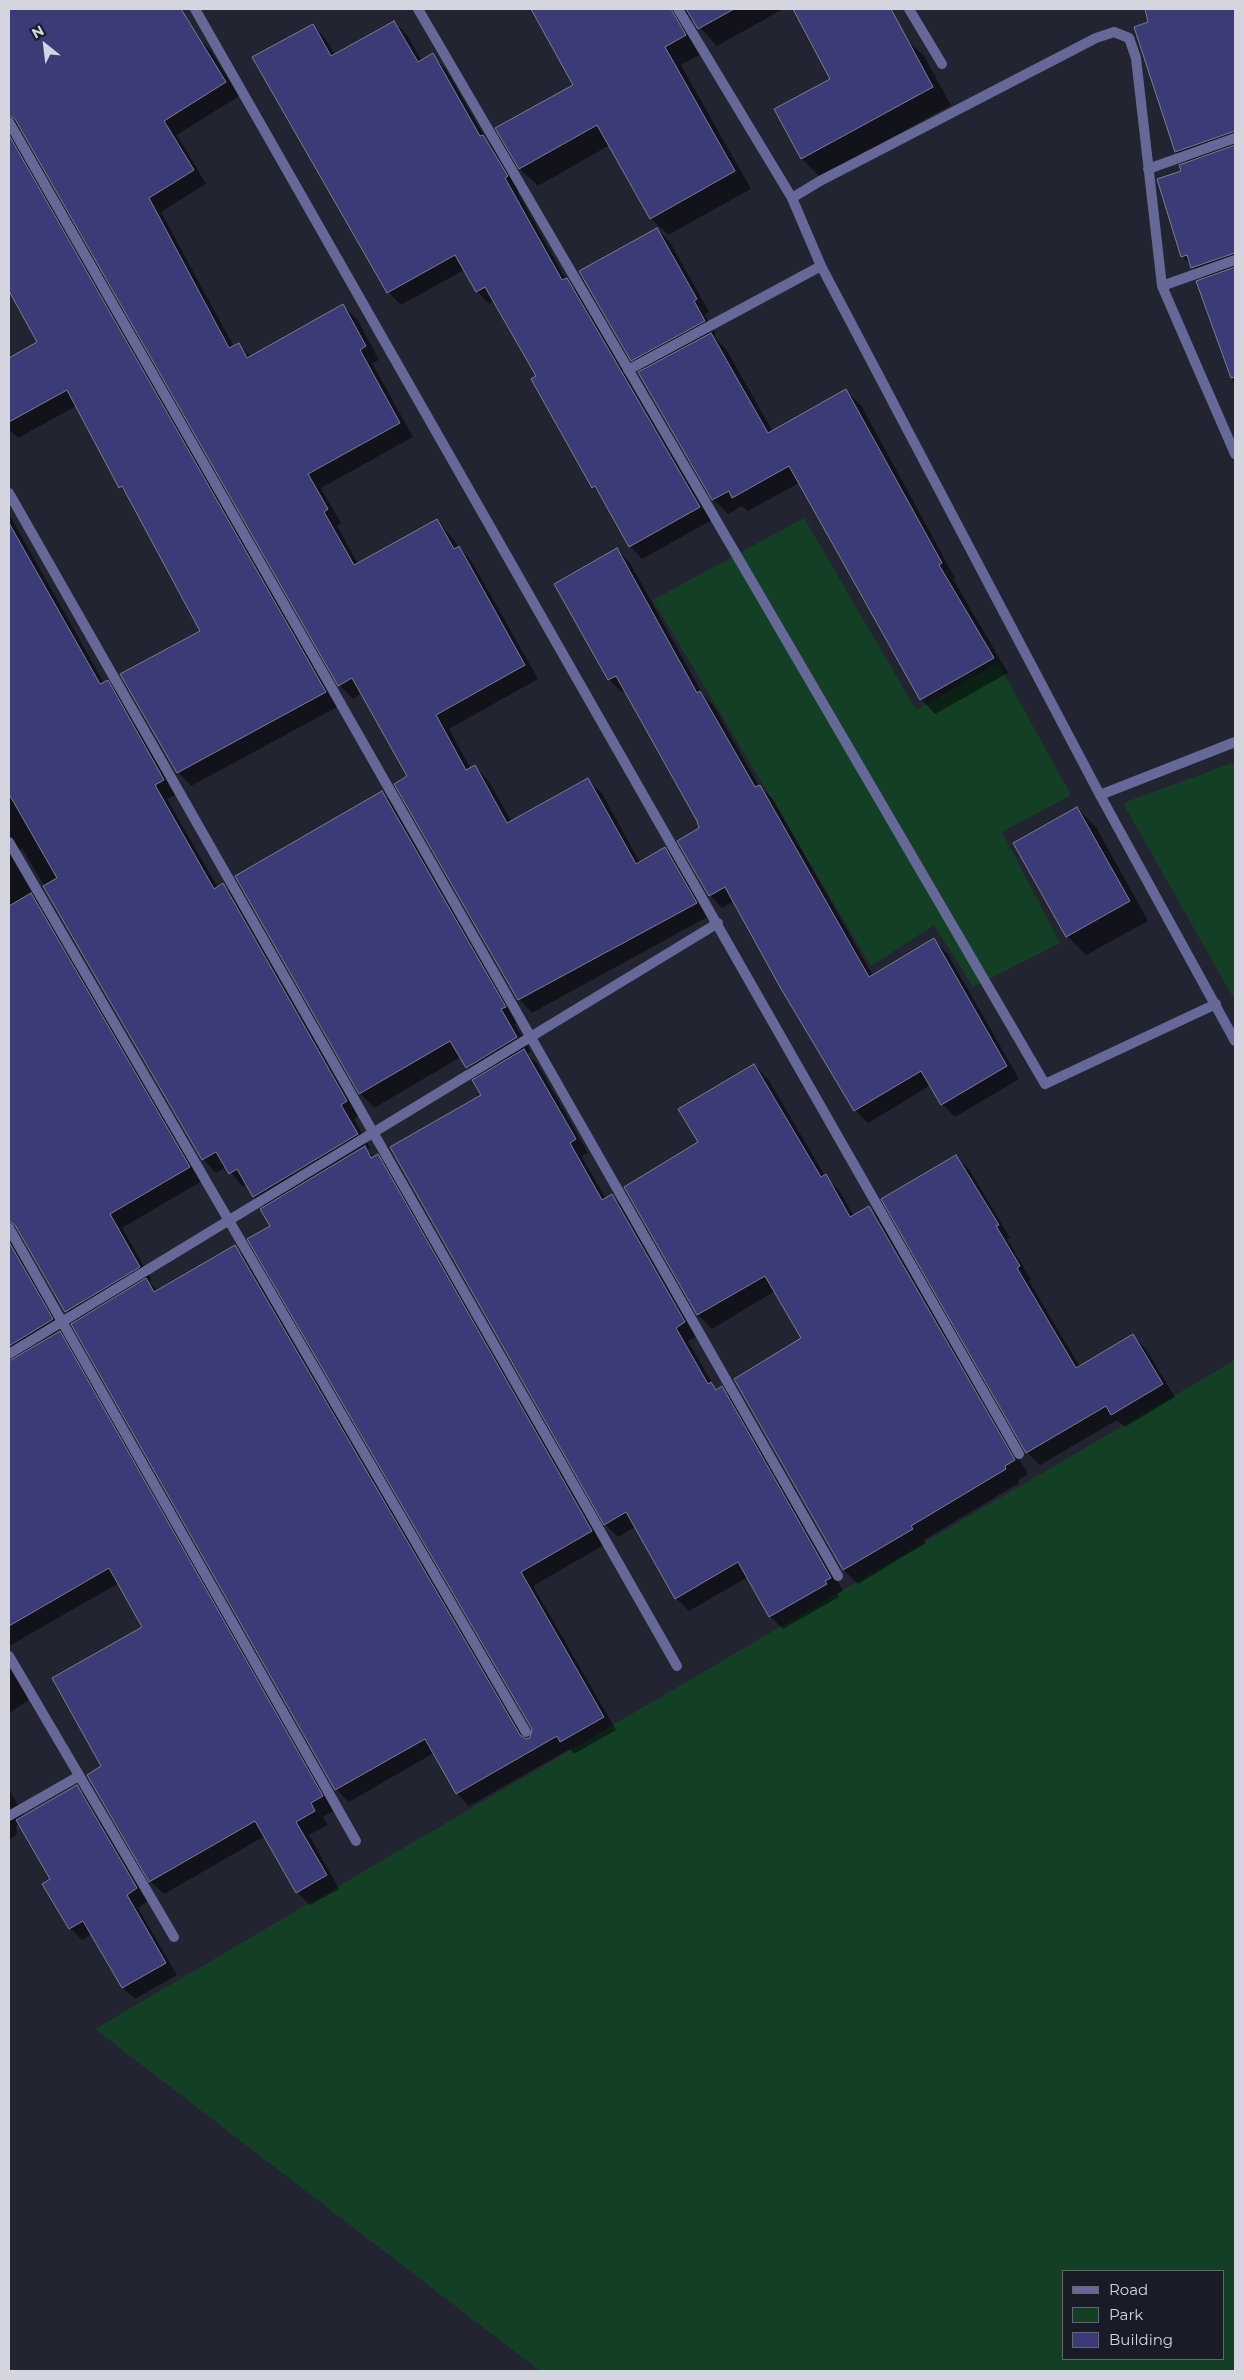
<!DOCTYPE html>
<style>
body{margin:0}
#map{position:relative;width:1244px;height:2380px;overflow:hidden;background:#232431;font-family:Montserrat,sans-serif}
canvas{display:block}
.frame{position:absolute;inset:0;border:10px solid #d4d5de;pointer-events:none}
.legend{position:absolute;left:1062px;top:2270px;width:162px;height:90px;box-sizing:border-box;background:#191b27;border:1px solid #646570;margin:0;padding:6px 9px;list-style:none;font-size:15px;color:#d4d5de}
.legend li{display:flex;align-items:center;gap:10px;height:25px}
.legend b{width:25px;border:1px solid #646570}
.north{position:absolute;left:20px;top:20px;width:50px;height:50px;-webkit-text-stroke:4px #191b27;paint-order:stroke;rotate:331deg;font-size:14px;font-weight:700;line-height:20px;text-align:center;color:#d4d5de}
.north::after{content:'';display:block;margin:auto;width:18px;height:22px;background:#d4d5de;clip-path:polygon(50% 0,100% 100%,50% 72%,0 100%)}
</style>
<div id="map">
<canvas width="1244" height="2380"></canvas>
<div class="frame"></div>
<ul class="legend">
<li><b style="height:6px;background:#666997"></b>Road</li>
<li><b style="height:14px;background:#134025"></b>Park</li>
<li><b style="height:14px;background:#3b3b78"></b>Building</li>
</ul>
<div class="north">N</div>
</div>
<script>
const c = document.querySelector('canvas').getContext('2d');
c.lineJoin = 'round';
function fill(path, color) { c.fillStyle = color; c.fill(path, 'evenodd'); }
const shape = rows => new Path2D(rows.map(r => 'M' + r).join(''));
function stroke(path, color, width, dash) { c.strokeStyle = color; c.lineWidth = width; c.lineCap = dash ? 'butt' : 'round'; c.setLineDash(dash || []); c.stroke(path); }
const green = shape([
 [804,518,916,710,998,663,1071,795,1002,832,1060,943,973,987,934,925,871,966,653,600],
 [1235,762,1235,1001,1123,803],
 [1235,1360,1235,2371,540,2371,95,2029],
 [1063,2271,1223,2271,1223,2359,1063,2359]
]);
const shadow = shape([
 [9,9,157,9,181,48,197,37,211,51,239,96,177,135,206,184,161,212,234,347,239,345,251,357,343,306,357,319,379,360,372,363,413,437,321,488,341,523,337,526,358,564,437,520,472,562,538,679,449,729,471,769,475,767,488,780,512,822,588,780,602,793,640,863,665,849,679,862,709,916,532,1013,519,999,409,777,362,693,353,699,339,685,22,130,19,129,339,706,191,786,178,772,202,631,128,495,120,487,76,406,18,438,9,429,9,359,39,343,9,292],
 [532,9,783,9,717,46,693,20,689,24,703,53,681,65,751,189,668,235,651,218,610,145,538,186,520,169,497,128,575,85],
 [794,9,889,9,905,38,924,56,951,105,820,177,802,159,775,110,832,79],
 [1146,9,1235,9,1235,386,1198,282,1205,279,1182,256,1182,172,1188,164,1176,152],
 [394,22,407,35,422,61,432,55,445,68,486,139,496,149,519,189,517,191,566,280,579,292,712,520,642,559,630,546,603,497,593,487,537,376,494,301,489,304,477,291,464,270,401,305,388,292,313,26,325,38,335,55],
 [657,229,670,242,709,312,705,315,716,334,713,336,726,349,773,432,846,391,861,405,955,578,953,579,1008,673,935,714,921,699,799,483,748,511,742,506,728,514,713,499,640,373,643,371,632,360],
 [9,514,104,683,107,682,121,695,177,794,167,799,218,888,223,885,237,898,360,1115,354,1119,370,1148,367,1150,374,1157,377,1156,390,1168,604,1545,533,1586,616,1730,574,1754,570,1749,469,1806,457,1793,434,1753,349,1802,336,1789,77,1322,66,1311,13,1178,9,1181],
 [22,848,203,1159,216,1173,226,1167,243,1187,247,1184,254,1197,265,1208,271,1227,533,1728,531,1739,527,1740,248,1260,235,1247,157,1291,149,1282,152,1280,122,1228,202,1181,16,853],
 [617,550,630,563,703,695,713,705,759,786,773,799,873,976,934,940,947,953,1019,1079,955,1117,942,1104,931,1085,868,1123,855,1110,734,901,722,908,710,895,698,820,626,690,622,692,609,680,556,585],
 [382,792,396,807,519,1021,515,1024,531,1052,527,1054,537,1063,588,1153,581,1156,606,1199,612,1196,625,1208,697,1336,688,1341,715,1388,717,1390,722,1388,734,1400,843,1591,837,1594,839,1597,783,1629,770,1616,748,1577,689,1611,676,1598,635,1527,618,1537,605,1524,478,1079,467,1068,461,1057,374,1108,360,1093,237,877],
 [1077,808,1096,827,1148,921,1086,955,1067,936],
 [754,1065,768,1079,825,1176,839,1190,854,1216,869,1207,883,1221,1028,1474,1018,1480,1019,1483,924,1540,926,1543,858,1584,844,1570,735,1379,803,1339,775,1291,712,1329,698,1315,626,1187,700,1143],
 [956,1156,969,1169,1010,1238,1007,1239,1031,1280,1029,1281,1080,1367,1133,1336,1145,1348,1175,1397,1125,1427,1117,1420,1040,1465,1027,1453,883,1199],
 [9,1241,19,1252,65,1333,62,1335,73,1346,335,1810,323,1817,328,1825,309,1835,339,1889,310,1905,297,1892,265,1836,164,1894,150,1881,103,1767,144,1627,119,1583,9,1646],
 [9,1667,29,1700,9,1713],
 [77,1787,88,1798,148,1901,138,1908,177,1975,135,1999,123,1988,92,1934,82,1940,70,1928,52,1880,19,1824,16,1826,17,1834,9,1840,9,1790,25,1816]
]);
const building = shape([
 [9,9,181,9,226,82,164,121,194,170,149,198,229,348,239,343,247,358,343,304,366,346,360,350,400,423,308,474,328,509,324,512,354,565,437,519,454,549,459,546,525,665,436,715,466,770,475,765,507,823,588,778,636,864,665,847,697,903,518,1000,394,784,407,776,352,678,338,686,15,119,9,115,9,9],
 [531,9,671,9,686,35,665,47,735,171,650,219,597,125,519,169,495,128,573,85,531,9],
 [686,9,734,9,698,29,686,9],
 [793,9,891,9,933,87,801,159,774,109,830,79,793,9],
 [1145,9,1235,9,1235,131,1175,152,1134,27,1148,22,1145,9],
 [394,21,418,62,433,53,480,136,483,135,508,176,505,178,562,280,567,278,700,507,629,547,595,486,592,488,531,379,536,376,485,287,476,292,455,255,387,293,252,57,313,24,331,56,394,21],
 [9,135,326,692,177,773,120,674,200,631,122,486,119,488,67,390,9,422,9,358,37,342,9,291,9,135],
 [1235,145,1235,253,1191,268,1187,255,1181,257,1157,179,1181,171,1179,165,1235,145],
 [657,228,697,299,694,301,705,321,631,361,579,271,657,228],
 [1235,267,1235,377,1231,378,1196,281,1235,267],
 [711,333,768,433,846,389,942,563,939,565,994,658,920,700,789,466,732,498,729,491,712,500,638,372,711,333],
 [9,523,100,684,108,680,164,780,155,785,214,889,223,883,347,1101,341,1105,358,1134,253,1197,237,1169,229,1174,216,1152,202,1160,43,886,57,878,9,794,9,523],
 [617,548,697,693,700,691,755,787,760,785,869,977,934,938,1007,1066,941,1105,921,1071,854,1111,780,987,725,887,709,896,677,841,699,828,697,821,616,676,608,680,554,584,617,548],
 [382,791,506,1007,501,1009,517,1037,466,1068,450,1041,359,1094,235,876,382,791],
 [1077,807,1130,901,1066,937,1013,843,1077,807],
 [31,893,190,1167,110,1214,140,1267,65,1312,15,1225,9,1221,9,906,31,893],
 [524,1049,576,1139,570,1143,602,1200,612,1194,685,1322,676,1328,708,1384,711,1382,716,1390,722,1386,831,1578,825,1581,827,1584,769,1617,738,1562,675,1599,626,1512,604,1525,390,1147,481,1095,472,1080,524,1049],
 [754,1064,821,1177,826,1174,850,1217,869,1206,1015,1460,1005,1466,1006,1469,911,1526,913,1529,843,1570,734,1379,801,1338,765,1276,697,1315,624,1187,698,1142,678,1109,754,1064],
 [365,1146,371,1158,378,1154,592,1531,521,1572,604,1717,560,1742,557,1736,456,1794,425,1739,335,1790,71,1324,146,1278,154,1292,235,1245,520,1735,526,1739,530,1738,532,1729,247,1239,270,1226,260,1209,365,1146],
 [956,1155,999,1225,996,1226,1020,1266,1017,1268,1076,1368,1133,1334,1163,1384,1111,1415,1106,1406,1026,1453,881,1199,956,1155],
 [9,1242,53,1319,9,1346,9,1242],
 [60,1331,323,1796,311,1803,315,1811,296,1822,327,1875,296,1893,255,1821,149,1882,87,1775,101,1766,52,1678,142,1627,109,1568,9,1626,9,1361,60,1331],
 [77,1785,137,1888,127,1895,166,1963,122,1988,83,1921,69,1929,42,1884,50,1879,16,1820,77,1785]
]);
const minor = shape([
 [195,9,1019,1454],
 [418,9,1045,1084,1216,1004],
 [909,9,942,64],
 [9,122,838,1576],
 [1148,169,1235,138],
 [792,198,820,181,1096,38,1114,32,1129,38,1136,58,1162,286,1235,454],
 [1162,286,1235,260],
 [628,370,821,266],
 [9,493,677,1666],
 [1100,795,1235,742],
 [9,842,526,1732],
 [9,1228,356,1841],
 [9,1354,718,923],
 [9,1656,174,1937],
 [9,1816,79,1776]
]);
const tertiary = shape([
 [678,9,792,198,821,266,1100,795,1235,1041]
]);
fill(green, '#134025');
fill(shadow, '#0007');
fill(building, '#3b3b78');
stroke(building, '#7c7d8d', 1);
stroke(minor, '#666997', 10);
stroke(tertiary, '#666997', 10);
</script>
